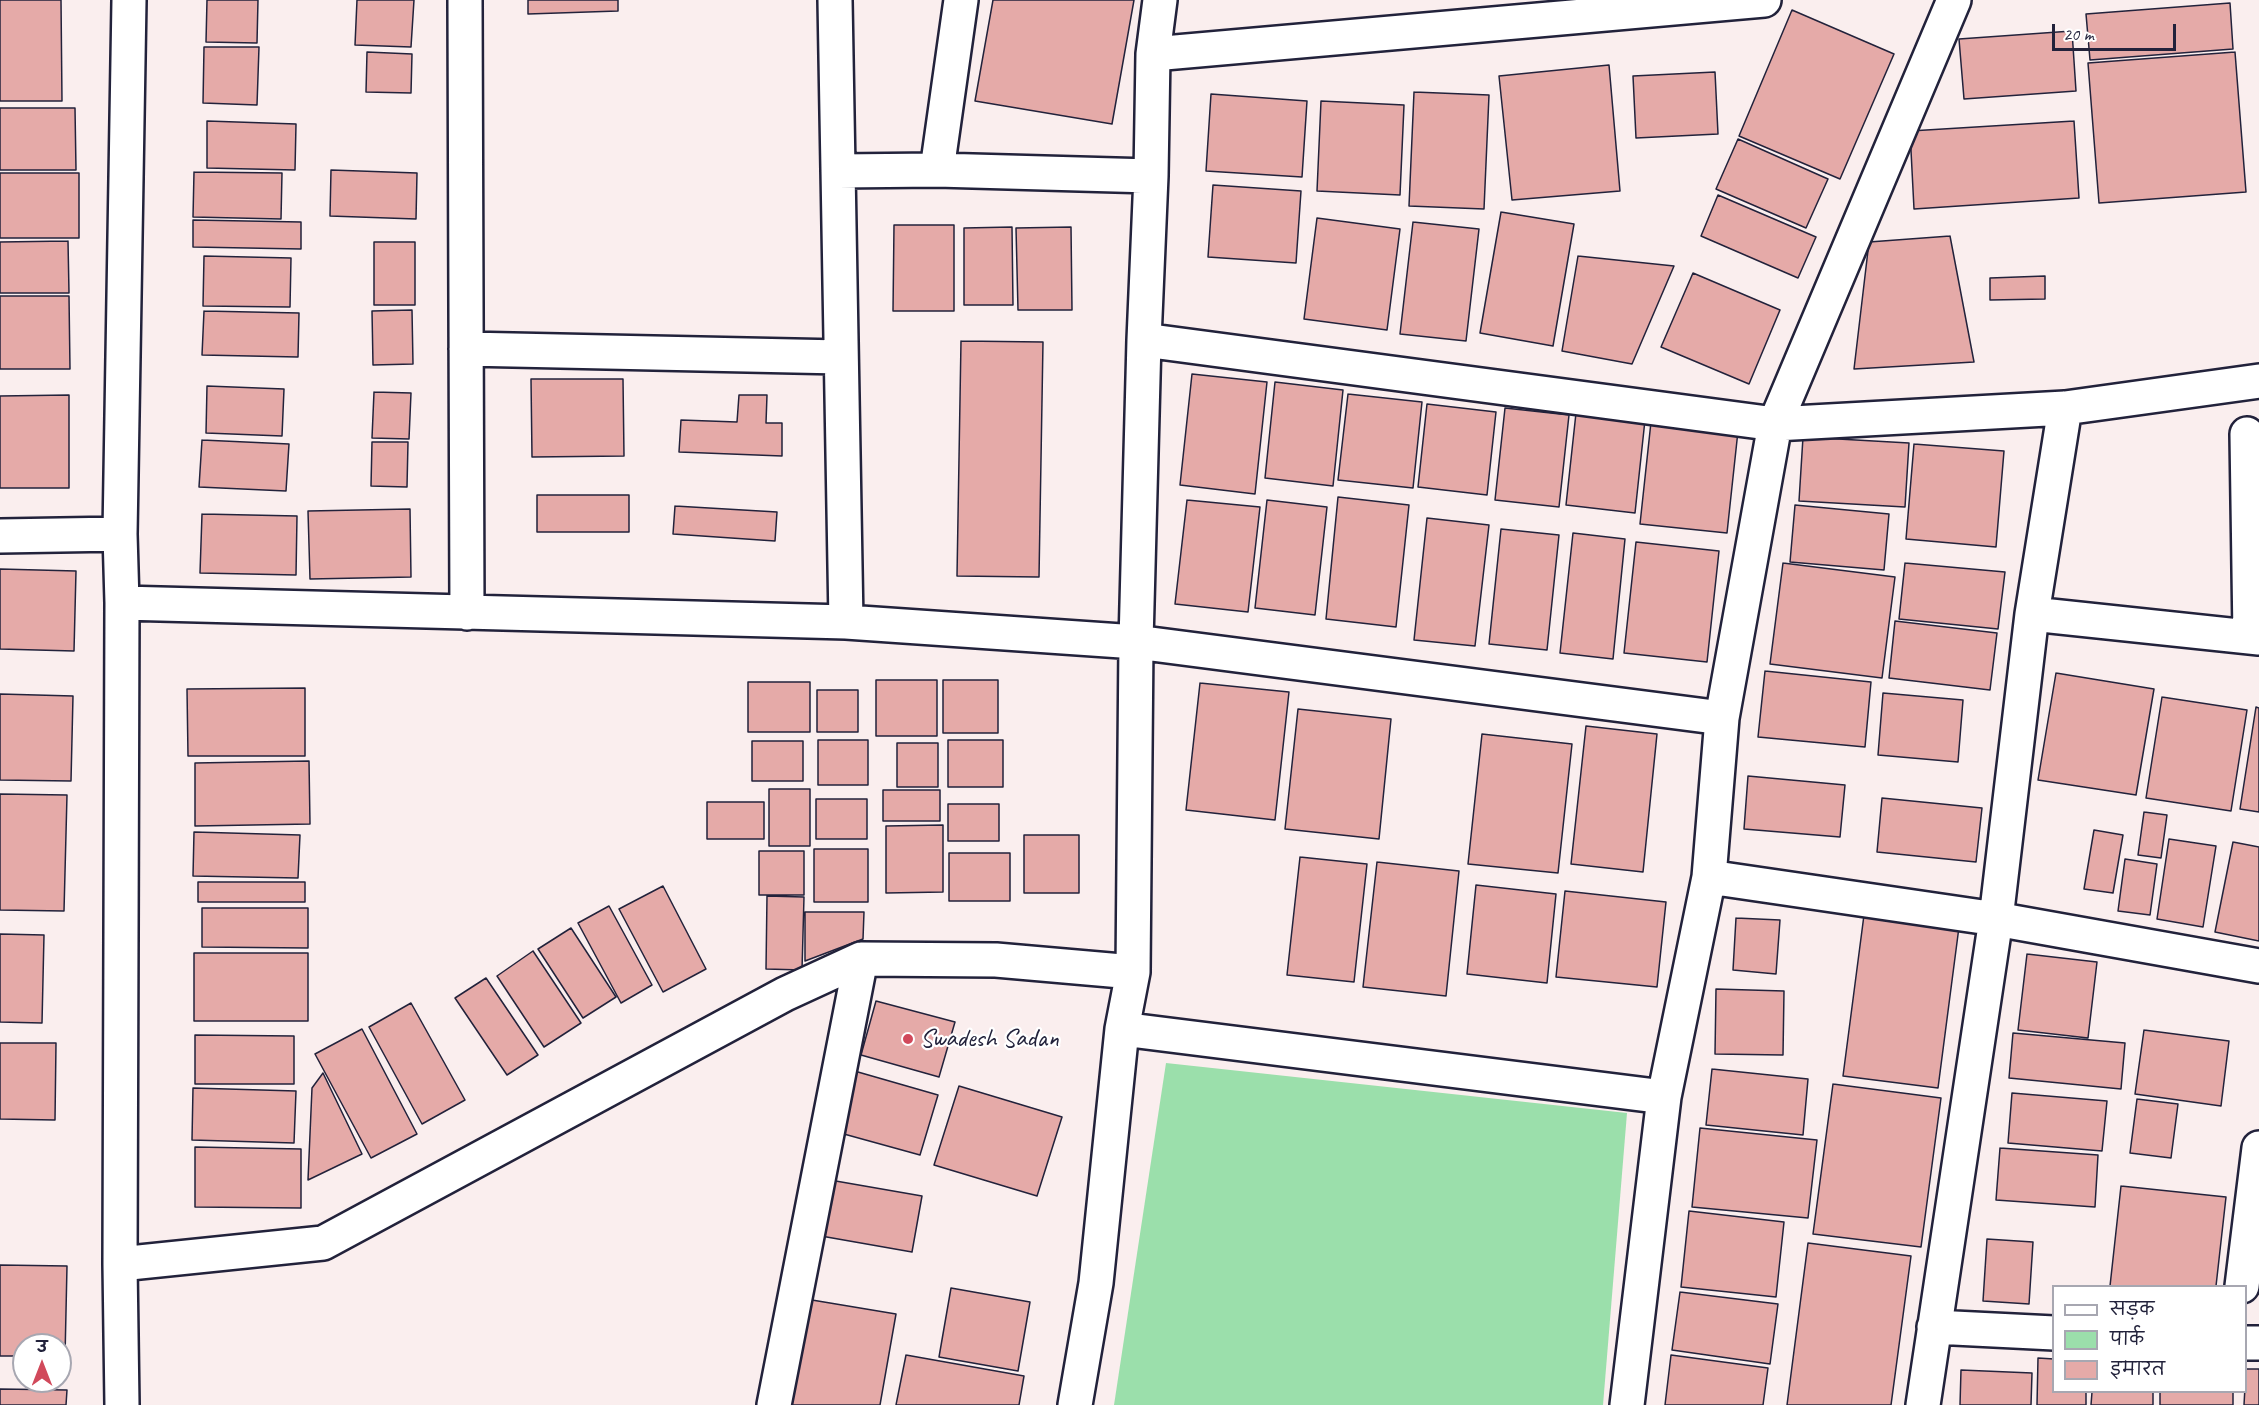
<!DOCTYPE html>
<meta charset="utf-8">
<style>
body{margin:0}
#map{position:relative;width:2259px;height:1405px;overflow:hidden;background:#faeeee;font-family:Caveat,"Playpen Sans Deva",sans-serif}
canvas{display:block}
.legend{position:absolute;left:2052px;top:1285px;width:195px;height:108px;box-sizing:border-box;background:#fff;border:2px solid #a7a7b1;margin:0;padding:8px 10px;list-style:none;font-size:18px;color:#22223b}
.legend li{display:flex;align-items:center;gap:12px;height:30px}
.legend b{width:30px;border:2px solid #a7a7b1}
.north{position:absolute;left:12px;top:1333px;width:60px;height:60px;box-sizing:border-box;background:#fff;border:2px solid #a7a7b1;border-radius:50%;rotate:0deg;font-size:16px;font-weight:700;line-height:24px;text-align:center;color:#22223b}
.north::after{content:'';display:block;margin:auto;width:21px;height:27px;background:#d1495b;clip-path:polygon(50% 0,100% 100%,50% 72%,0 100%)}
.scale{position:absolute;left:2052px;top:24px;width:124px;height:27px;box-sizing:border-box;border:3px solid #22223b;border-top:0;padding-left:8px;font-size:18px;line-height:21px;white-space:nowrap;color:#22223b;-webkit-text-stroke:4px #fff;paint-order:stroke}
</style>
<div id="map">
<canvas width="2259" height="1405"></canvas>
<ul class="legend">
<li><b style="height:8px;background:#fff"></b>सड़क</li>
<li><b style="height:16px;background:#9bdfab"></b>पार्क</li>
<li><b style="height:16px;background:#e5aaa8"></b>इमारत</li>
</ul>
<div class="north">उ</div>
<div class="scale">20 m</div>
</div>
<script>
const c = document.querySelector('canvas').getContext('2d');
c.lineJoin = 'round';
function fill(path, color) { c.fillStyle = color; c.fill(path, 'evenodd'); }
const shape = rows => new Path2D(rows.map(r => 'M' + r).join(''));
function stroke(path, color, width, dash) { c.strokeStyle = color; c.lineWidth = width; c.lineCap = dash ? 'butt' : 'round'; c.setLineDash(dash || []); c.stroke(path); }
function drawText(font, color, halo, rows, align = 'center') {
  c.font = font + ' Caveat,sans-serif'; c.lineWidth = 4.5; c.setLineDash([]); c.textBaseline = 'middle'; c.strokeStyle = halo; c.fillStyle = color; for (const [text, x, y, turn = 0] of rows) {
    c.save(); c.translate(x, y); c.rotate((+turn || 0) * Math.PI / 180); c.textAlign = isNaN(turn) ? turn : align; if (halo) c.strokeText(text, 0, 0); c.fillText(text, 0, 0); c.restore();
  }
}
const green = shape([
 [1166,1063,1627,1113,1603,1405,1114,1405]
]);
const building = shape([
 [0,0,61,0,62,101,0,101,0,0],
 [207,0,258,0,257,43,206,42,207,0],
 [357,0,414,0,411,47,355,45,357,0],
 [528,0,618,0,618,11,528,14,528,0],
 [993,0,1134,0,1112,124,975,101,993,0],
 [2230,3,2233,49,2090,60,2086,14,2230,3],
 [1792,10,1894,54,1840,179,1739,136,1792,10],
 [2072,31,2076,91,1964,99,1959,39,2072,31],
 [204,47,259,47,257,105,203,103,204,47],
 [367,52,412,54,411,93,366,92,367,52],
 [2235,52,2246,192,2099,203,2088,63,2235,52],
 [1609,65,1620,191,1512,200,1499,76,1609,65],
 [1715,72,1718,134,1636,138,1633,76,1715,72],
 [1414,92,1489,95,1484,209,1409,206,1414,92],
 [1211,94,1307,101,1302,177,1206,171,1211,94],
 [1321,101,1404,105,1400,195,1317,191,1321,101],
 [0,108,75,108,76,170,0,170,0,108],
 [207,121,296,124,295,170,207,168,207,121],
 [2074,121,2079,198,1914,209,1910,131,2074,121],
 [1738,139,1828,179,1806,228,1716,189,1738,139],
 [331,170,417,173,416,219,330,216,331,170],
 [194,172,282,173,281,219,193,217,194,172],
 [0,173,79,173,79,238,0,238,0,173],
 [1213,185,1301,191,1296,263,1208,257,1213,185],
 [1718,195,1816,237,1798,278,1701,236,1718,195],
 [1501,212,1574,224,1553,346,1480,333,1501,212],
 [1317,218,1400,229,1387,330,1304,319,1317,218],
 [193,220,301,222,301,249,193,247,193,220],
 [1413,222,1479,229,1466,341,1400,334,1413,222],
 [894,225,954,225,954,311,893,311,894,225],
 [1012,227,1013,305,964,305,964,228,1012,227],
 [1071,227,1072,310,1018,310,1016,228,1071,227],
 [1950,236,1974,362,1854,369,1869,242,1950,236],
 [68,241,69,293,0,293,0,242,68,241],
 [374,242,415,242,415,305,374,305,374,242],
 [204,256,291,258,290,307,203,306,204,256],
 [1578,256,1674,266,1632,364,1562,351,1578,256],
 [1693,273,1780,310,1749,384,1661,347,1693,273],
 [2045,276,2045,299,1990,300,1990,278,2045,276],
 [0,296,69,296,70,369,0,369,0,296],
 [412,310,413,364,373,365,372,311,412,310],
 [204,311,299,313,298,357,202,355,204,311],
 [961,341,1043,342,1039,577,957,576,961,341],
 [1192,374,1267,382,1255,494,1180,485,1192,374],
 [531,379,623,379,624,456,532,457,531,379],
 [1275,382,1343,390,1333,486,1265,478,1275,382],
 [207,386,284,389,282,436,206,433,207,386],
 [374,392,411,393,409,439,372,438,374,392],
 [1348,394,1422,402,1413,488,1338,480,1348,394],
 [69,395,69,488,0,488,0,396,69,395],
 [739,395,767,395,766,423,782,423,782,456,679,452,681,420,737,422,739,395],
 [1427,404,1496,412,1487,495,1418,487,1427,404],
 [1505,408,1569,415,1559,507,1495,500,1505,408],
 [1576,413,1645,420,1635,513,1566,505,1576,413],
 [1651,422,1738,431,1727,533,1640,524,1651,422],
 [1803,437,1909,443,1905,507,1799,501,1803,437],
 [202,440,289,444,286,491,199,487,202,440],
 [372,442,408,442,407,487,371,486,372,442],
 [1914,444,2004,451,1996,547,1906,539,1914,444],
 [537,495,629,495,629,532,537,532,537,495],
 [1338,497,1409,505,1396,627,1326,619,1338,497],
 [1187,500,1260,507,1248,612,1175,604,1187,500],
 [1267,500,1327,507,1315,615,1255,608,1267,500],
 [1795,505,1889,514,1884,570,1790,562,1795,505],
 [675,506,777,512,775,541,673,534,675,506],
 [410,509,411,577,310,579,308,511,410,509],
 [202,514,297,516,296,575,200,573,202,514],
 [1427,518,1489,525,1475,646,1414,640,1427,518],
 [1501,529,1559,535,1547,650,1489,644,1501,529],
 [1573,533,1625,539,1613,659,1560,653,1573,533],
 [1636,542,1719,551,1707,662,1624,653,1636,542],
 [1783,563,1895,577,1882,678,1770,664,1783,563],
 [1905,563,2005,572,1998,629,1899,619,1905,563],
 [0,569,76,571,74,651,0,649,0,569],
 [1895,621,1997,633,1990,690,1889,678,1895,621],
 [1765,671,1871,682,1865,747,1758,737,1765,671],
 [2056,673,2154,689,2136,795,2038,780,2056,673],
 [876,680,937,680,937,736,876,736,876,680],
 [943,680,998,680,998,733,943,733,943,680],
 [748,682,810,682,810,732,748,732,748,682],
 [1200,683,1289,692,1275,820,1186,810,1200,683],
 [305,688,305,756,188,756,187,689,305,688],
 [817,690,858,690,858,732,817,732,817,690],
 [1883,693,1963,700,1958,762,1878,755,1883,693],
 [0,694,73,696,71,781,0,780,0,694],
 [2162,697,2247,710,2231,811,2146,798,2162,697],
 [2256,707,2259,708,2259,812,2240,809,2256,707],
 [1298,709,1391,719,1379,839,1285,829,1298,709],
 [1586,726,1657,734,1643,872,1571,864,1586,726],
 [1482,734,1572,744,1558,873,1468,864,1482,734],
 [818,740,868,740,868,785,818,785,818,740],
 [948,740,1003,740,1003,787,948,787,948,740],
 [752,741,803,741,803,781,752,781,752,741],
 [897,743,938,743,938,787,897,787,897,743],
 [309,761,310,824,195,826,195,763,309,761],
 [1748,776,1845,785,1840,837,1744,829,1748,776],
 [769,789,810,789,810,846,769,846,769,789],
 [883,790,940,790,940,821,883,821,883,790],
 [0,794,67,795,64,911,0,910,0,794],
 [1882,798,1982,808,1976,862,1877,852,1882,798],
 [816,799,867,799,867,839,816,839,816,799],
 [707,802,764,802,764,839,707,839,707,802],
 [948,804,999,804,999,841,948,841,948,804],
 [2144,812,2167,815,2161,858,2138,855,2144,812],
 [943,825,943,892,886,893,886,826,943,825],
 [2094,830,2123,835,2113,893,2084,889,2094,830],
 [194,832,300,835,298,878,193,876,194,832],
 [1024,835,1079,835,1079,893,1024,893,1024,835],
 [2169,839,2216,846,2203,927,2157,919,2169,839],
 [2233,842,2259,847,2259,941,2215,932,2233,842],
 [814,849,868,849,868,902,814,902,814,849],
 [759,851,804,851,804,895,759,895,759,851],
 [949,853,1010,853,1010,901,949,901,949,853],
 [1300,857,1367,864,1354,982,1287,975,1300,857],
 [2125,859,2157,864,2150,915,2118,911,2125,859],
 [1377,862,1459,871,1446,996,1363,987,1377,862],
 [198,882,305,882,305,902,198,902,198,882],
 [1476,885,1556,894,1547,983,1467,974,1476,885],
 [663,886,706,969,663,992,619,909,663,886],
 [1565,891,1666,902,1657,987,1556,977,1565,891],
 [767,896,804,897,802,970,766,969,767,896],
 [609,906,652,985,621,1003,578,923,609,906],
 [202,908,308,908,308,948,202,947,202,908],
 [805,912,864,912,863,939,805,961,805,912],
 [1864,915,1959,927,1938,1088,1843,1076,1864,915],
 [1736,918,1780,920,1776,974,1733,970,1736,918],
 [571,928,616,997,583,1018,538,949,571,928],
 [0,934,44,935,42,1023,0,1022,0,934],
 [533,951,581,1023,544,1047,497,976,533,951],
 [194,953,308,953,308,1021,194,1021,194,953],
 [2027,954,2097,962,2088,1038,2018,1030,2027,954],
 [486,978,538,1055,507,1075,455,998,486,978],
 [1716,989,1784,991,1783,1055,1715,1054,1716,989],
 [876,1001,955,1022,939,1077,861,1055,876,1001],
 [411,1003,465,1100,422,1124,369,1027,411,1003],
 [362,1029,417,1134,371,1158,315,1054,362,1029],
 [2144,1030,2229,1041,2221,1106,2135,1094,2144,1030],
 [2013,1033,2125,1043,2121,1089,2009,1078,2013,1033],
 [195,1035,294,1036,294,1084,195,1084,195,1035],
 [0,1043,56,1043,55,1120,0,1119,0,1043],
 [1712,1069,1808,1079,1803,1135,1706,1125,1712,1069],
 [851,1070,938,1095,920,1155,833,1131,851,1070],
 [323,1073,362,1154,308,1180,312,1088,323,1073],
 [1833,1084,1941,1098,1921,1247,1813,1234,1833,1084],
 [959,1086,1062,1117,1037,1196,934,1165,959,1086],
 [193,1088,296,1091,294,1143,192,1140,193,1088],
 [2012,1093,2107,1101,2102,1151,2008,1143,2012,1093],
 [2137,1099,2178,1104,2171,1158,2130,1153,2137,1099],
 [1700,1128,1817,1140,1808,1218,1692,1207,1700,1128],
 [195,1147,301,1149,301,1208,195,1207,195,1147],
 [2000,1148,2098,1155,2095,1207,1996,1200,2000,1148],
 [830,1180,922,1196,912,1252,821,1236,830,1180],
 [2121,1186,2226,1197,2216,1286,2110,1286,2121,1186],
 [1689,1211,1784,1222,1776,1297,1681,1287,1689,1211],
 [1987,1239,2033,1242,2029,1304,1983,1301,1987,1239],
 [1808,1243,1911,1256,1891,1405,1787,1405,1808,1243],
 [0,1265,67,1266,65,1357,60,1357,60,1345,24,1345,24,1356,0,1356,0,1265],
 [951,1288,1030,1302,1018,1371,939,1357,951,1288],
 [1680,1292,1778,1304,1770,1364,1672,1350,1680,1292],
 [806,1299,896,1314,880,1405,788,1405,806,1299],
 [906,1355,1024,1376,1019,1405,896,1405,906,1355],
 [1671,1355,1768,1368,1763,1405,1665,1405,1671,1355],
 [2038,1358,2054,1359,2054,1392,2086,1392,2086,1405,2037,1405,2038,1358],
 [2246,1369,2259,1369,2259,1405,2244,1405,2246,1369],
 [1961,1370,2032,1373,2031,1405,1960,1405,1961,1370],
 [0,1389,67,1390,66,1405,0,1405,0,1389],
 [2092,1392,2153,1392,2153,1405,2091,1405,2092,1392],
 [2160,1392,2233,1392,2233,1405,2160,1405,2160,1392]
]);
const street = shape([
 [465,0,467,613],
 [835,0,846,622],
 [1153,54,1764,0],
 [937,170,961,0],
 [838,171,937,170,1151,176],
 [1144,340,1775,424,2065,408,2259,381],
 [466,349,841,357],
 [2247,434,2250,637],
 [0,536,120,534],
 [122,603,846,622,1136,642,1722,718],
 [2032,614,2259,638],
 [1709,877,1996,919,2259,966],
 [1122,1029,1664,1097],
 [120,1264,323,1243,785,994,861,959,996,960,1133,972],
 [2242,1286,2259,1148],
 [1934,1327,2054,1333],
 [2246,1343,2259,1343],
 [122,1405,120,1264,122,603,120,534,129,0],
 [774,1405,861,959],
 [1075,1405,1096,1283,1122,1029,1133,972,1136,642,1144,340,1151,176,1153,54,1160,0],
 [1627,1405,1664,1097,1709,877,1722,718,1775,424,1954,0],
 [1923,1405,1996,919,2032,614,2065,408]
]);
const markers = [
 [908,1039,6,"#d1495b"]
];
const poiNames = [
 ["Swadesh Sadan",920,1039]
];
fill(green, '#9bdfab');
fill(building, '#e5aaa8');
stroke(building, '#22223b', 1.5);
stroke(street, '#22223b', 38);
stroke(street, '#fff', 33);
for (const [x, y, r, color] of markers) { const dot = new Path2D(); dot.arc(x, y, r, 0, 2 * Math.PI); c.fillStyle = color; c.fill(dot); stroke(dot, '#fff', 2); }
drawText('26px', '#22223b', '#fff', poiNames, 'left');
</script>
